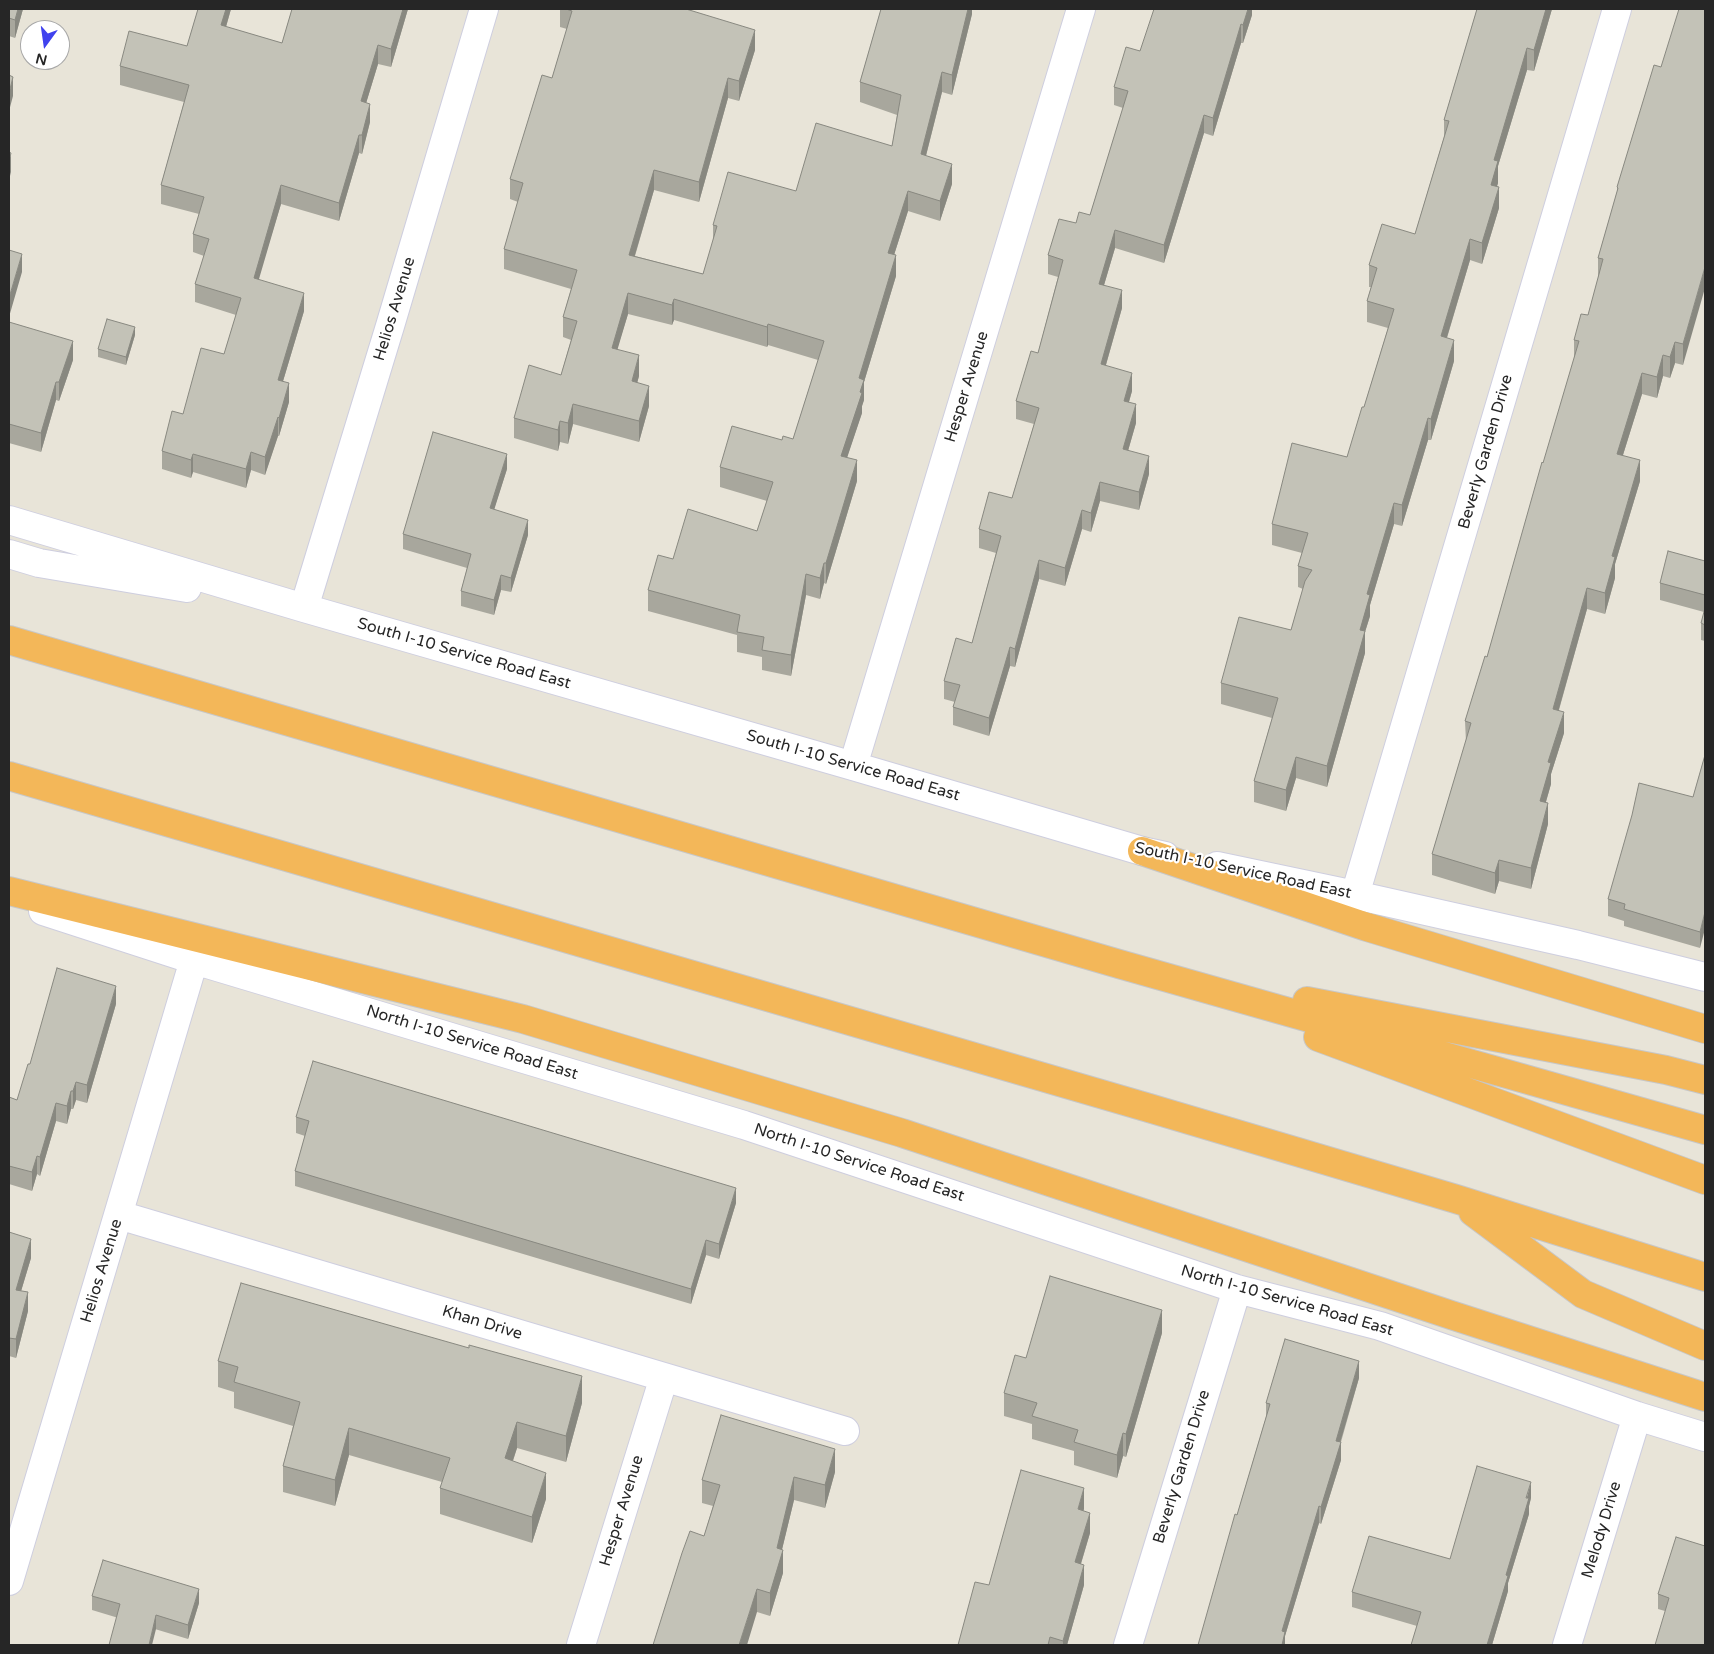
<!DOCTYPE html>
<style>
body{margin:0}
#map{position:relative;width:1714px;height:1654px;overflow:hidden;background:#e8e4d8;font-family:"Varela Round",sans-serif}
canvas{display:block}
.frame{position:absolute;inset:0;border:10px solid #262626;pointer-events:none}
.north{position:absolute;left:20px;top:20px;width:50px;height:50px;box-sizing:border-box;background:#fff;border:1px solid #a8a8a8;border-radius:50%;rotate:194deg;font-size:14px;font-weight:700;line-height:20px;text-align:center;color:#262626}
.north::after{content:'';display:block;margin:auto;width:18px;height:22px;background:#4042ee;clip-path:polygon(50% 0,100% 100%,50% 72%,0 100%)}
</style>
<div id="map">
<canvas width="1714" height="1654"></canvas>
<div class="frame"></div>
<div class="north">N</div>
</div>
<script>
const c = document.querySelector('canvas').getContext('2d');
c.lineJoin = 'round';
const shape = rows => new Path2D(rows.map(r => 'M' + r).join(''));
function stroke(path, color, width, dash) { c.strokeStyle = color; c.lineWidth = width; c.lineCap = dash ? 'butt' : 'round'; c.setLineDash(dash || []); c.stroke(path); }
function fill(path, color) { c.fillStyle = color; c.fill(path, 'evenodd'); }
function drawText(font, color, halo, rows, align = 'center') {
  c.font = font + ' "Varela Round",sans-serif'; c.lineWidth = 4.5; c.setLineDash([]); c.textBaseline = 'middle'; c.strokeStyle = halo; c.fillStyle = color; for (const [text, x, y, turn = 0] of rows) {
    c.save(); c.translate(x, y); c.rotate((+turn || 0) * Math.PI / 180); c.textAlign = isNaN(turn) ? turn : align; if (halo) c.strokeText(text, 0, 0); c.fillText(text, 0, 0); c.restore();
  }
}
const minor = shape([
 [9,520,304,608,853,766,1142,851,1165,856],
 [9,554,39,563,187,588],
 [304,608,390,326,484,9],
 [853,766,1081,9],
 [1217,866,1355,895,1578,945,1705,977],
 [1355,895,1617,9],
 [43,911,194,960,744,1125,1237,1289,1380,1326,1637,1416,1705,1437],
 [119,1215,845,1431],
 [9,1581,194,960],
 [581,1645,664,1377],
 [1128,1645,1237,1289],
 [1567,1645,1637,1416]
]);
const highway = shape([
 [9,640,1119,964,1705,1130],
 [9,776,1149,1108,1456,1199,1705,1277],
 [1142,851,1367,927,1705,1029],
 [9,891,523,1019,902,1133,1451,1315,1705,1397],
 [1307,1001,1666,1070,1705,1080],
 [1318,1037,1705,1180],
 [1473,1212,1583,1294,1705,1346]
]);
const wall = shape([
 [9,9,23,9,15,38,9,36],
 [198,9,231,9,226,27,282,43,292,9,408,9,391,67,378,64,366,103,370,122,362,154,359,153,339,221,281,204,258,279,304,311,283,381,289,402,279,436,278,436,265,475,251,470,246,488,193,472,191,478,162,469,162,451,183,414,224,354,236,315,195,302,195,284,204,256,193,252,193,234,199,214,161,204,161,185,184,102,120,85,120,66,187,46],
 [560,9,686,9,755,50,739,101,728,98,699,202,654,190,635,256,703,274,713,241,713,225,796,191,892,146,897,115,860,102,860,82,881,9,879,9,972,9,972,14,952,95,942,92,926,156,952,184,940,221,908,211,894,255,896,276,864,382,864,400,862,406,862,413,847,457,857,481,826,584,824,583,820,599,806,595,791,676,762,670,762,657,737,652,737,635,648,611,648,590,673,559,757,531,767,501,720,487,720,467,782,440,793,439,818,360,768,345,767,347,674,320,672,325,628,314,617,349,639,376,637,383,649,406,639,442,573,424,568,444,560,442,558,451,514,438,514,418,561,375,571,340,563,337,563,317,571,289,504,269,504,249,518,202,510,199,510,179,552,78,567,29,560,27],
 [1160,9,1252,9,1252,15,1243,43,1241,43,1213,136,1204,133,1164,263,1115,248,1104,285,1122,308,1106,365,1132,391,1129,402,1136,423,1128,451,1149,474,1139,510,1100,501,1091,532,1082,529,1065,586,1039,579,1015,667,1010,666,989,736,953,725,953,707,955,702,944,699,944,681,972,643,996,553,979,548,979,529,1012,498,1034,424,1016,419,1016,401,1038,353,1058,277,1048,274,1048,255,1076,223,1090,215,1123,108,1114,105,1114,87,1140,51],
 [1477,9,1552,9,1534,71,1527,70,1498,166,1498,183,1497,186,1499,208,1482,264,1470,260,1447,338,1454,361,1431,440,1428,440,1402,526,1394,524,1370,605,1370,616,1365,632,1365,653,1327,787,1296,778,1286,811,1254,802,1254,781,1272,718,1221,704,1221,683,1291,630,1303,589,1298,587,1298,566,1302,553,1272,545,1272,524,1347,457,1364,407,1388,328,1367,322,1367,301,1371,287,1369,287,1369,265,1415,234,1444,137,1444,120],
 [1705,9,1683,365,1675,363,1670,378,1663,376,1657,398,1642,394,1623,455,1640,481,1615,564,1615,578,1605,614,1587,609,1559,710,1564,733,1551,774,1551,784,1546,802,1548,824,1531,889,1499,881,1495,894,1432,875,1432,854,1466,742,1465,721,1487,657,1574,360,1574,340,1588,315,1598,279,1598,258,1617,192,1617,187,1661,67],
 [9,322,73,360,59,401,56,400,41,452,9,443],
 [135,335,126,365,98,357,98,349],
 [507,469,494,509,528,535,511,592,501,590,494,615,461,606,461,591,467,568,403,549,403,534],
 [1705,561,1705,641,1701,640,1701,623,1704,612,1660,600,1660,583],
 [1705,755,1700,948,1624,926,1624,921,1608,916,1608,899,1693,797],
 [116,1004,87,1103,76,1100,73,1109,71,1109,67,1124,56,1121,40,1176,37,1174,32,1191,9,1184,9,1097,17,1100,30,1064],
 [296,1117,736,1203,719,1259,706,1255,691,1304,295,1186,295,1171,305,1136,296,1133],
 [9,1232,31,1258,21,1291,28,1311,16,1358,9,1356],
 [1162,1333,1126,1457,1123,1456,1117,1478,1074,1465,1074,1451,1032,1439,1032,1424,1004,1416,1004,1393,1026,1358],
 [218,1361,582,1403,566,1462,517,1448,513,1461,546,1499,532,1543,440,1514,440,1488,442,1482,349,1455,335,1506,283,1492,283,1466,293,1426,234,1408,234,1392,218,1387],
 [1359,1378,1341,1442,1341,1460,1321,1524,1319,1523,1285,1636,1285,1645,1237,1515,1266,1417,1266,1403],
 [835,1472,825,1508,794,1500,782,1549,783,1573,770,1616,757,1612,704,1536,713,1506,702,1503,702,1480],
 [1531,1498,1529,1506,1529,1514,1508,1583,1508,1591,1492,1645,1411,1645,1417,1626,1352,1607,1352,1592,1450,1559],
 [1084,1509,1083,1511,1090,1533,1081,1564,1084,1585,1067,1645,958,1645,989,1585],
 [1705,1546,1665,1611,1658,1609,1658,1594],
 [92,1596,199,1603,188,1639,92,1610]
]);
const shadedWall = shape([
 [18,9,23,9,15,38,15,20],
 [226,9,231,9,221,44,221,25],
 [403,9,408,9,391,67,391,49],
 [968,9,972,9,972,14,952,95,952,75],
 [1248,9,1252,9,1252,15,1243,43,1243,25],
 [1546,9,1552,9,1534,71,1534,50],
 [1241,24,1241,43,1213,136,1213,118],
 [755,30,755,50,739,101,739,81],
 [378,45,378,64,361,120,361,101],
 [1527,48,1527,70,1498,166,1498,183,1491,206,1491,185,1494,160],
 [942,72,942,92,921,175,921,154],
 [13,77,13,96,9,111,9,93],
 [728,78,728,98,699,202,699,182],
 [370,104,370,122,362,154,362,135],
 [1204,115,1204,133,1164,263,1164,245],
 [359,135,359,153,339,221,339,203],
 [11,153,11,172,9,180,9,161],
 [952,164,952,184,940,221,940,201],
 [654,170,654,190,629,275,629,255],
 [281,185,281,204,254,296,254,278],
 [1499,187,1499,208,1482,264,1482,243],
 [908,191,908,211,888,274,888,253],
 [1115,230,1115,248,1099,302,1099,284],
 [1470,239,1470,260,1441,357,1441,336],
 [22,254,22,272,9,317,9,298],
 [896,255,896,276,864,382,864,400,862,406,862,413,841,476,841,456,859,378],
 [1705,267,1705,288,1683,365,1683,344],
 [1122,290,1122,308,1101,382,1101,364],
 [304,293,304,311,278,398,278,380],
 [628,293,628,314,612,368,612,348],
 [674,299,674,320,672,325,672,305],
 [768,324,768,345,767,347,767,327],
 [135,327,135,335,126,365,126,357],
 [1454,340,1454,361,1431,440,1431,419],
 [73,341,73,360,59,401,59,382],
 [1675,342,1675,363,1670,378,1670,357],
 [639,355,639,376,632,402,632,381],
 [1663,355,1663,376,1657,398,1657,377],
 [1132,373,1132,391,1124,419,1124,401],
 [1642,373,1642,394,1617,474,1617,454],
 [56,382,56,400,41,452,41,433],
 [289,383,289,402,279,436,279,418],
 [649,386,649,406,639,442,639,421],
 [573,404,573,424,568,444,568,423],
 [1136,404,1136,423,1123,468,1123,449],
 [278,417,278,436,265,475,265,457],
 [1428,418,1428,440,1402,526,1402,505],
 [560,421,560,442,558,451,558,430],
 [251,452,251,470,246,488,246,469],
 [193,454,193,472,191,478,191,460],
 [507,454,507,469,490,523,490,508],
 [1149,456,1149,474,1139,510,1139,492],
 [857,460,857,481,826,584,826,563],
 [1640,460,1640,481,1615,564,1615,578,1605,614,1605,593,1612,556],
 [1100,482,1100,501,1091,532,1091,513],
 [1394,503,1394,524,1370,605,1370,616,1365,632,1365,653,1327,787,1327,766,1360,630,1367,594],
 [1082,510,1082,529,1065,586,1065,568],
 [528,520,528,535,511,592,511,578],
 [1039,560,1039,579,1015,667,1015,649],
 [824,563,824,583,820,599,820,578],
 [806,574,806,595,791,676,791,655],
 [501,575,501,590,494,615,494,600],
 [1587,588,1587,609,1553,730,1553,709],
 [1010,647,1010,666,989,736,989,718],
 [1564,712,1564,733,1551,774,1551,784,1540,822,1540,801,1548,762],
 [1296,757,1296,778,1286,811,1286,790],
 [1548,803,1548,824,1531,889,1531,868],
 [1499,860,1499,881,1495,894,1495,873],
 [1705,912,1705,929,1700,948,1700,932],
 [116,986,116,1004,87,1103,87,1085],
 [76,1082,76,1100,73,1109,73,1091],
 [71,1091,71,1109,67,1124,67,1106],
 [56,1103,56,1121,40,1176,40,1157],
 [37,1156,37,1174,32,1191,32,1172],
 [736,1188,736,1203,719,1259,719,1244],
 [31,1239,31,1258,16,1308,16,1290],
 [706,1240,706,1255,691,1304,691,1289],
 [28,1292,28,1311,16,1358,16,1339],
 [1162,1310,1162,1333,1126,1457,1126,1434],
 [1359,1361,1359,1378,1337,1453,1341,1442,1341,1460,1321,1524,1321,1507,1336,1441],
 [582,1376,582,1403,566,1462,566,1436],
 [517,1422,517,1448,505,1484,505,1458],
 [349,1428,349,1455,335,1506,335,1480],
 [1123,1433,1123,1456,1117,1478,1117,1455],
 [835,1449,835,1472,825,1508,825,1485],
 [546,1473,546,1499,532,1543,532,1517],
 [794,1477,794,1500,780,1558,783,1550,783,1573,770,1616,770,1593,777,1548],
 [1531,1482,1531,1498,1529,1506,1529,1514,1508,1583,1508,1591,1492,1645,1487,1645],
 [1084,1488,1084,1509,1078,1530,1078,1509],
 [1319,1506,1319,1523,1285,1636,1285,1645,1282,1645,1282,1631],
 [1090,1513,1090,1533,1075,1583,1075,1562],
 [1084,1565,1084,1585,1067,1645,1063,1645,1063,1641],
 [199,1589,199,1603,188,1639,188,1625],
 [757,1589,757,1612,747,1645,739,1645],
 [156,1615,156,1629,152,1645,149,1645]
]);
const building = shape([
 [9,9,18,9,15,20,9,18,9,9],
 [198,9,226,9,221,25,282,43,292,9,403,9,391,49,378,45,361,101,370,104,362,135,359,135,339,203,281,185,254,278,304,293,278,380,289,383,279,418,278,417,265,457,251,452,246,469,193,454,191,460,162,451,172,411,183,414,201,348,224,354,241,298,195,284,209,239,193,234,204,197,161,185,189,85,120,66,129,31,187,46,198,9],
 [566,9,686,9,755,30,739,81,728,78,699,182,654,170,629,255,703,274,717,226,713,225,728,172,796,191,816,123,892,146,901,95,860,82,881,9,968,9,952,75,942,72,921,154,952,164,940,201,908,191,888,253,896,255,859,378,864,380,860,392,862,393,841,456,857,460,826,563,824,563,820,578,806,574,791,655,762,650,764,637,737,632,740,615,648,590,658,555,673,559,688,509,757,531,773,482,720,467,732,426,782,440,783,436,793,439,824,341,768,324,767,327,674,299,672,305,628,293,612,348,639,355,632,381,649,386,639,421,573,404,568,423,560,421,558,430,514,418,529,365,561,375,577,321,563,317,577,270,504,249,523,183,510,179,542,75,552,78,572,11,566,9],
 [1154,9,1248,9,1243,25,1241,24,1213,118,1204,115,1164,245,1115,230,1099,284,1122,290,1101,364,1132,373,1124,401,1136,404,1123,449,1149,456,1139,492,1100,482,1091,513,1082,510,1065,568,1039,560,1015,649,1010,647,989,718,953,707,960,685,944,681,956,638,972,643,1001,536,979,529,989,492,1012,498,1039,408,1016,401,1031,351,1038,353,1063,260,1048,255,1059,219,1076,223,1079,212,1090,215,1128,91,1114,87,1126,47,1140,51,1154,9],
 [1477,9,1546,9,1534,50,1527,48,1494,160,1498,161,1491,185,1499,187,1482,243,1470,239,1441,336,1454,340,1431,419,1428,418,1402,505,1394,503,1367,594,1370,595,1360,630,1365,631,1327,766,1296,757,1286,790,1254,781,1278,698,1221,683,1239,617,1291,630,1305,581,1312,570,1298,566,1308,533,1272,524,1292,443,1347,457,1362,407,1364,407,1394,309,1367,301,1377,268,1369,265,1382,224,1415,234,1449,121,1444,120,1477,9],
 [1679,9,1705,9,1705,267,1683,344,1675,342,1670,357,1663,355,1657,377,1642,373,1617,454,1640,460,1612,556,1615,557,1605,593,1587,588,1553,709,1564,712,1548,762,1551,763,1540,801,1548,803,1531,868,1499,860,1495,873,1432,854,1471,723,1465,721,1485,656,1487,657,1542,462,1543,463,1579,341,1574,340,1581,314,1588,315,1603,259,1598,258,1618,188,1617,187,1654,65,1661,67,1679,9],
 [9,75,13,77,9,93,9,75],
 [9,152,11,153,9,161,9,152],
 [9,250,22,254,9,298,9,250],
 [107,319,135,327,126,357,98,349,107,319],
 [9,322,73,341,59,382,56,382,41,433,9,424,9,322],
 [433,432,507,454,490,508,528,520,511,578,501,575,494,600,461,591,471,554,403,534,433,432],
 [1668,551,1705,561,1705,595,1660,583,1668,551],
 [1705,608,1705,625,1701,623,1705,608],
 [1705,755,1705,912,1700,932,1624,909,1625,904,1608,899,1632,815,1639,783,1693,797,1705,755],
 [57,968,116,986,87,1085,76,1082,73,1091,71,1091,67,1106,56,1103,40,1157,37,1156,32,1172,9,1166,9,1097,17,1100,28,1064,30,1064,57,968],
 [313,1061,736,1188,719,1244,706,1240,691,1289,295,1171,309,1121,296,1117,313,1061],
 [9,1232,31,1239,16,1290,28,1292,16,1339,9,1338,9,1232],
 [1050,1276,1162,1310,1126,1434,1123,1433,1117,1455,1074,1442,1078,1430,1032,1416,1037,1403,1004,1393,1015,1355,1026,1358,1050,1276],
 [241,1283,469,1348,469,1345,582,1376,566,1436,517,1422,505,1458,546,1473,532,1517,440,1488,450,1458,349,1428,335,1480,283,1466,300,1402,234,1382,238,1367,218,1361,241,1283],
 [1285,1339,1359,1361,1336,1441,1341,1442,1321,1507,1319,1506,1282,1631,1285,1632,1282,1645,1198,1645,1235,1514,1237,1515,1270,1404,1266,1403,1285,1339],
 [721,1415,835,1449,825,1485,794,1477,777,1548,783,1550,770,1593,757,1589,739,1645,653,1645,682,1553,690,1531,704,1536,720,1485,702,1480,721,1415],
 [1477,1466,1531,1482,1526,1498,1529,1498,1506,1575,1508,1576,1487,1645,1411,1645,1421,1612,1352,1592,1369,1536,1450,1559,1477,1466],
 [1021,1470,1084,1488,1078,1509,1090,1513,1075,1562,1084,1565,1063,1641,1050,1637,1048,1645,958,1645,975,1582,989,1585,1021,1470],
 [1676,1537,1705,1546,1705,1645,1655,1645,1669,1598,1658,1594,1676,1537],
 [103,1560,199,1589,188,1625,156,1615,149,1645,109,1645,120,1604,92,1596,103,1560]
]);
const streetNames = [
 ["Helios Avenue",395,309,-73],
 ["Hesper Avenue",967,387,-73],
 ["Beverly Garden Drive",1486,452,-74],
 ["South I-10 Service Road East",464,654,16],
 ["South I-10 Service Road East",853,766,16],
 ["South I-10 Service Road East",1243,871,12],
 ["North I-10 Service Road East",472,1043,17],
 ["North I-10 Service Road East",859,1163,18],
 ["Helios Avenue",102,1271,-73],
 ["North I-10 Service Road East",1287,1301,16],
 ["Khan Drive",482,1323,17],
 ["Beverly Garden Drive",1182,1467,-73],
 ["Hesper Avenue",622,1511,-73],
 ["Melody Drive",1602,1530,-73]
];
stroke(minor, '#cecedf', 30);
stroke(highway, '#c7c7c7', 30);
stroke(minor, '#fff', 28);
stroke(highway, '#f3b759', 28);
fill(wall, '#a8a79d');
fill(shadedWall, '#888880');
fill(building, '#c3c2b7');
stroke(building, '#888880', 1);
drawText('16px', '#262626', '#fff', streetNames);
</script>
